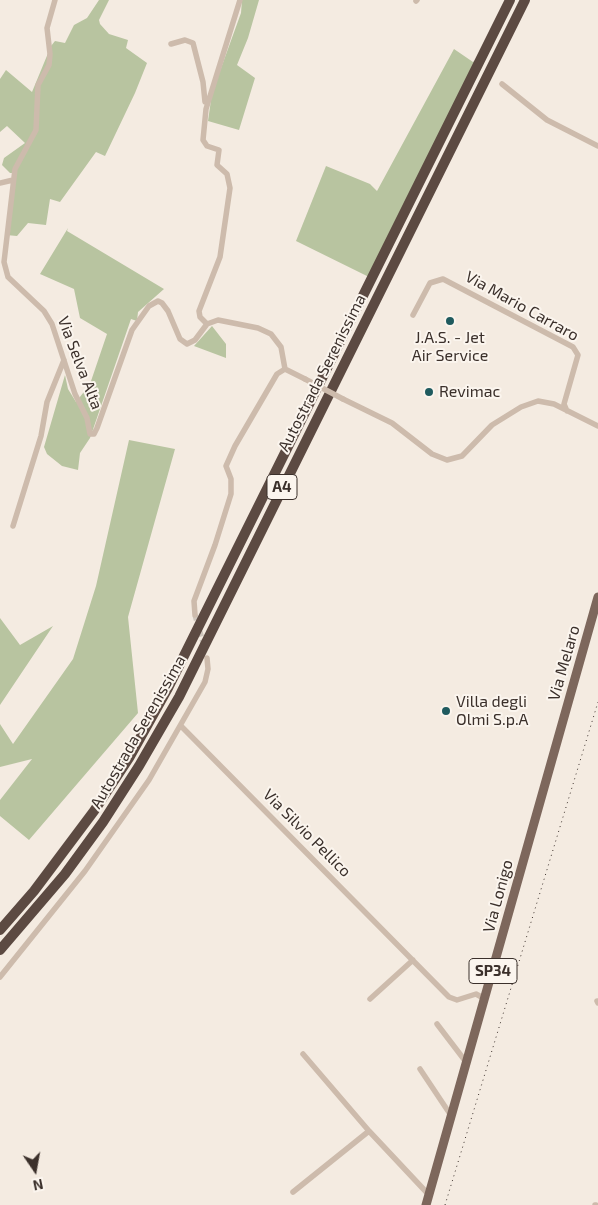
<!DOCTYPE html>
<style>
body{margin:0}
#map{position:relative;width:598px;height:1205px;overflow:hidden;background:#f4ebe1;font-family:"Exo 2",sans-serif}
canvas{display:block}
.north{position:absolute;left:10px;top:1145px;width:50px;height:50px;-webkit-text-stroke:4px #fbf5ee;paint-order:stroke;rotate:168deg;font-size:14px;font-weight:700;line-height:20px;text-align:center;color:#3b302b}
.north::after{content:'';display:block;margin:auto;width:18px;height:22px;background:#3b302b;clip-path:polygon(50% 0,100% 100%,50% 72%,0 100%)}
</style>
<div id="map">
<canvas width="598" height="1205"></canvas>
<div class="north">N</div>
</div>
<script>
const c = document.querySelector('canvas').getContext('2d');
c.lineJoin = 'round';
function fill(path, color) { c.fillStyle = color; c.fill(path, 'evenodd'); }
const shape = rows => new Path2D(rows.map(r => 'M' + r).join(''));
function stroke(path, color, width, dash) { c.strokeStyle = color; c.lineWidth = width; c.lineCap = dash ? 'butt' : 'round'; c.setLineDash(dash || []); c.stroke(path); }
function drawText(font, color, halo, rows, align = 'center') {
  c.font = font + ' "Exo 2",sans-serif'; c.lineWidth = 4; c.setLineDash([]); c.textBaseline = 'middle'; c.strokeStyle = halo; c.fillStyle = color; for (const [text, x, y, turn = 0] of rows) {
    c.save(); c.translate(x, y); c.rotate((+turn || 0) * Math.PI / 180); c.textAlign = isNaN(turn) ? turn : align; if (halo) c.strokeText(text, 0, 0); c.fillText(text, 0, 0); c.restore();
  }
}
const green = shape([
 [99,0,109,0,99,20,100,24,109,34,128,40,126,48,147,63,135,93,105,156,96,152,60,202,50,199,46,225,28,223,17,236,6,235,14,173,10,173,2,165,4,158,25,143,7,126,0,132,0,79,6,70,32,92,51,46,55,41,65,43,74,25,87,18],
 [242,0,259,0,248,38,237,65,255,78,239,130,208,121,212,93,241,13],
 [454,49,473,62,478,58,369,277,296,241,326,166,370,184,377,191],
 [68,228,67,231,164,289,138,312,137,321,131,319,90,438,80,453,78,470,62,466,47,454,44,447,65,375,68,389,76,402,90,384,107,334,80,318,74,289,40,274],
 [212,326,226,344,226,358,194,346],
 [129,440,175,449,128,617,138,713,29,840,0,816,0,800,32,759,0,767,0,724,13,744,73,659,96,586],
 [0,618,20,645,53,626,0,705]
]);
const streetTunnel = shape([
 [195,615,204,646]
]);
const street = shape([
 [55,0,47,28,50,54,49,65,38,85,36,130,15,169,4,262,8,277,44,311,52,324,75,394,87,418,90,434,94,434,97,428,132,330,149,306,158,301,162,303,168,311,180,339,187,344,195,340,207,324],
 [240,0,206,109,203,140,207,146,219,150,217,165,227,174,230,188,220,257,199,311,200,317,207,324,218,320,258,328,271,334,281,347,285,369,305,379],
 [416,1,417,0],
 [171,44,185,40,193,43,203,82,205,102],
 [502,84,547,120,598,146],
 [0,183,13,180],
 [413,315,430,283,443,279,573,347,578,355,564,404,567,411],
 [343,399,392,423,432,454,447,460,462,456,492,425,521,407,538,401,554,404,598,426],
 [13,526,41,436,47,402,64,360],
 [195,615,194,601,215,545,231,494,231,479,226,466,235,446,277,374,285,369],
 [181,726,449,997,457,1000,476,994,485,999],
 [0,977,85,871,149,780,205,682,208,669,207,658],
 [370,999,413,960],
 [597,1001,598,1003],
 [437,1024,466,1062],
 [303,1054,369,1131],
 [420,1069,452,1117],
 [293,1192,369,1131,429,1195],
 [595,1205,596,1205]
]);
const primary = shape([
 [426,1205,598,597]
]);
const highway = shape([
 [0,930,34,891,94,811,129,758,168,688,510,0],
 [0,950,65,874,103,822,139,766,179,697,525,0]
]);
const rail = shape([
 [445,1205,598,702]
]);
const streetBridge = shape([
 [305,379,343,399]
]);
const markers = [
 [450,321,5,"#1f5a5e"],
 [429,392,5,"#1f5a5e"],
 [446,711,5,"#1f5a5e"]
];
const shields = [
 [282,487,30],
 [493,971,48]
];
const shieldNames = [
 ["A4",282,487],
 ["SP34",493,971]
];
const streetNames = [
 ["Via Mario Carraro",522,306,29],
 ["Via Selva Alta",80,363,69],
 ["Autostrada Serenissima",322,373,-63],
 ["Via Melaro",564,663,-74],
 ["Autostrada Serenissima",138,732,-60],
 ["Via Silvio Pellico",307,833,45],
 ["Via Lonigo",498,896,-75]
];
const poiNames = [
 ["J.A.S. - Jet",450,338,"center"],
 ["Air Service",450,356,"center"],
 ["Revimac",439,392],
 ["Villa degli",456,702],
 ["Olmi S.p.A",456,720]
];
fill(green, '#b8c4a0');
stroke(streetTunnel, '#cfc6bd', 5.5, [5.5, 3]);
stroke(street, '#cdbbac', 5.5);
stroke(primary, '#7d675c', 9);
stroke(highway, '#5c4a42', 10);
stroke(rail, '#3b302b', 1, [1, 4]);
stroke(streetBridge, '#cdbbac', 5.5);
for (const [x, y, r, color] of markers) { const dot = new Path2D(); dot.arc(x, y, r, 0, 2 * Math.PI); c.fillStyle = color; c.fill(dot); stroke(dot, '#fbf5ee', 2); }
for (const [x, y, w] of shields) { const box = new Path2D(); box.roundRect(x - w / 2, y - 12.5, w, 25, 4); c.fillStyle = '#fbf5ee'; c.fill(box); stroke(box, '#3b302b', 1); }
drawText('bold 15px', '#3b302b', null, shieldNames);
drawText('16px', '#3b302b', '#fbf5ee', streetNames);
drawText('16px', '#3b302b', '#fbf5ee', poiNames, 'left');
</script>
